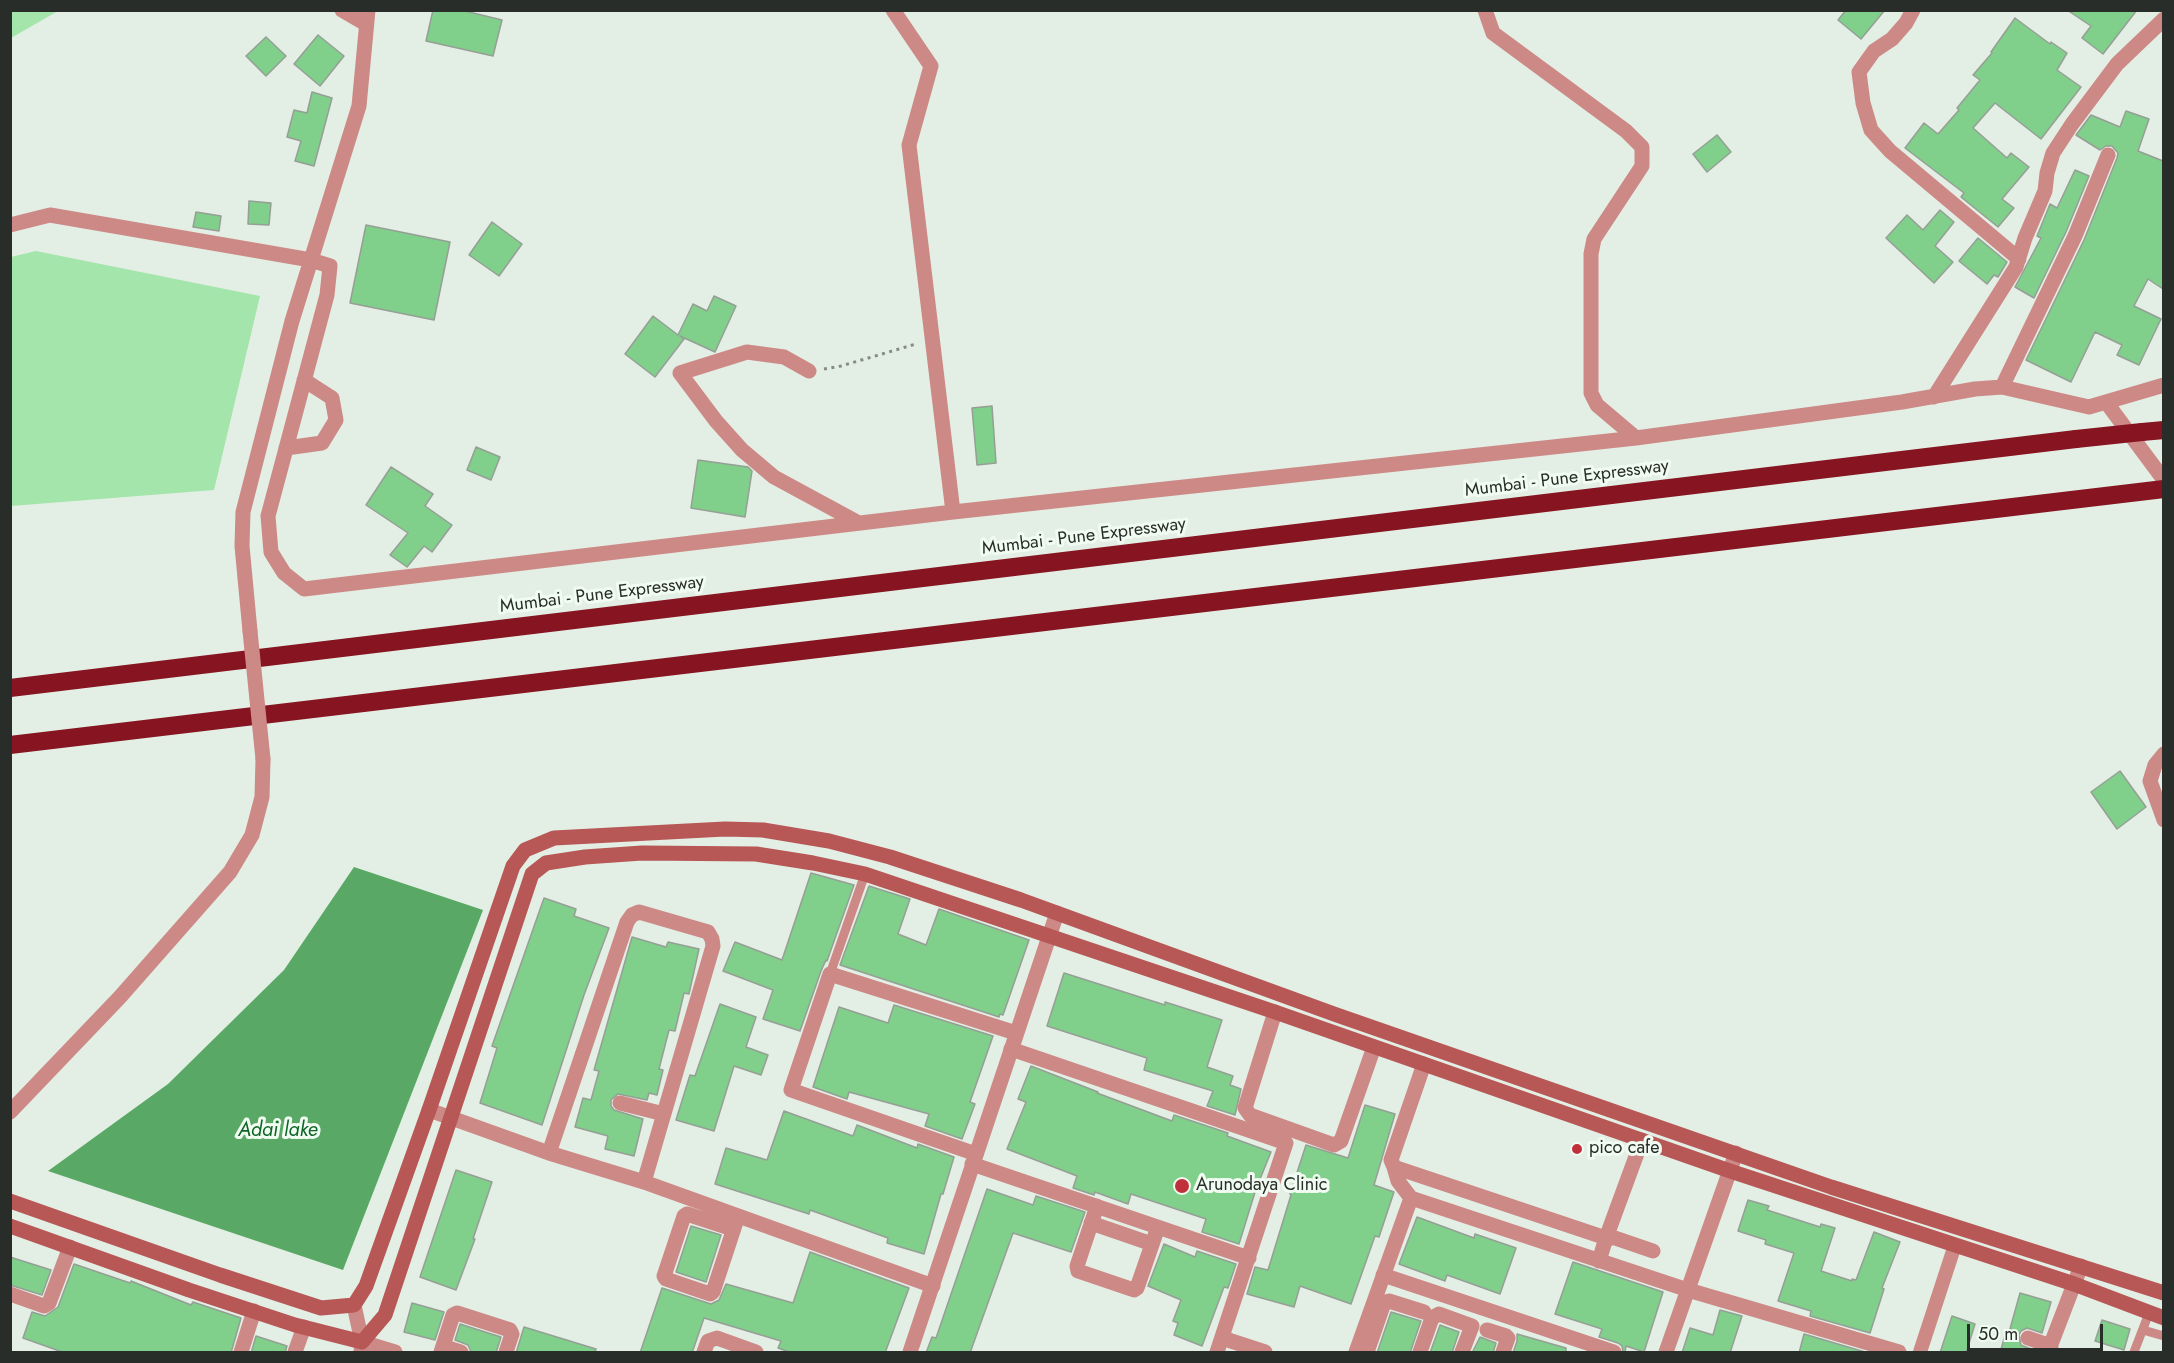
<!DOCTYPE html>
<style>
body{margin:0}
#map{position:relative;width:2174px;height:1363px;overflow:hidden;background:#e3eee4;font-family:Jost,sans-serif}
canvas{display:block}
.frame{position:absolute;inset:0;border:12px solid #292d29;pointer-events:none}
.scale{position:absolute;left:1967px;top:1324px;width:136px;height:27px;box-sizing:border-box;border:3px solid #292d29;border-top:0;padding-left:8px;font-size:18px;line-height:21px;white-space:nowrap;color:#292d29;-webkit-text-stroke:4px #f0fcf1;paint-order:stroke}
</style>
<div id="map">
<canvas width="2174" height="1363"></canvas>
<div class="frame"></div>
<div class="scale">50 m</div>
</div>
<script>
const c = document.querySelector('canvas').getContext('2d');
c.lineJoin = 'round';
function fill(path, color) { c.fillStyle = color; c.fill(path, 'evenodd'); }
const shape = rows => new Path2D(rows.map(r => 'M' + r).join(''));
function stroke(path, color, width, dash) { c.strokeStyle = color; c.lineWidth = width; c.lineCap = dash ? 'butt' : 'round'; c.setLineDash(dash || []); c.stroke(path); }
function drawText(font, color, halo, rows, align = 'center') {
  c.font = font + ' Jost,sans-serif'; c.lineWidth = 6; c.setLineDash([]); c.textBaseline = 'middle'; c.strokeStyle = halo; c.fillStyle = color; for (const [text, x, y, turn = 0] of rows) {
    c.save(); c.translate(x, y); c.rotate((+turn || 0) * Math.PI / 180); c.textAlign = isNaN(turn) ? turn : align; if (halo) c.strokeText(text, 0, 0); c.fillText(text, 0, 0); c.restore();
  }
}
const green = shape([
 [11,10,58,10,58,11,11,38],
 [36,251,260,296,214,490,11,506,11,257]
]);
const water = shape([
 [354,867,483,910,343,1270,48,1171,168,1084,284,970]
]);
const building = shape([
 [433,10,461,10,502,20,493,56,426,41,433,10],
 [1846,10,1885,10,1861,39,1838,20,1846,10],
 [2067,10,2137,10,2103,54,2082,38,2091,26,2067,10],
 [2015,18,2050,44,2051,42,2067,53,2057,70,2081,87,2041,139,1995,103,1973,128,2007,158,2011,153,2029,167,2002,199,2014,208,1998,227,1961,197,1964,193,1905,148,1924,123,1938,134,1959,110,1957,108,1980,80,1973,75,1992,53,1991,52,2015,18],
 [318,35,344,56,320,86,294,64,318,35],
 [266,37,286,56,266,76,246,56,266,37],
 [312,92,332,98,314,166,295,161,301,141,287,137,294,110,307,113,312,92],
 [2126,111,2149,119,2138,151,2163,161,2163,289,2148,279,2134,306,2161,319,2139,365,2117,355,2122,345,2095,332,2071,382,2026,360,2084,240,2117,158,2118,153,2112,146,2106,146,2100,150,2076,135,2091,115,2120,127,2126,111],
 [1717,135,1731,152,1707,172,1693,154,1717,135],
 [2075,170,2089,176,2066,232,2034,298,2015,287,2041,238,2037,236,2050,204,2057,208,2075,170],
 [249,201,271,203,269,225,248,224,249,201],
 [1940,210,1954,222,1935,246,1953,262,1934,283,1886,238,1907,215,1923,230,1940,210],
 [196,212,221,216,219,231,193,227,196,212],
 [492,222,522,244,499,276,469,255,492,222],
 [366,225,450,242,434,320,350,303,366,225],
 [1978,238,2007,262,1998,277,1994,275,1987,284,1959,261,1978,238],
 [714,296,736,306,715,352,680,336,684,339,655,377,625,354,653,316,678,335,693,304,707,311,714,296],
 [992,406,996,463,977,465,972,408,992,406],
 [476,447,500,457,491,480,467,470,476,447],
 [698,460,748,467,752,471,745,517,691,508,698,460],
 [391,467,433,494,425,506,452,525,432,552,424,546,407,567,390,555,408,533,366,505,391,467],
 [2120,771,2146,807,2117,829,2091,792,2120,771],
 [811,873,854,885,827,961,826,960,821,971,800,1031,763,1019,773,990,723,971,735,942,782,960,811,873],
 [869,886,910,899,898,934,926,945,939,909,1029,940,1003,1015,1000,1014,999,1017,840,965,869,886],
 [544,898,576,909,574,916,609,928,584,995,542,1125,480,1103,497,1048,492,1046,544,898],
 [632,937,666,947,668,942,699,949,689,994,684,993,675,1031,669,1030,659,1069,663,1070,657,1095,649,1093,647,1100,618,1094,611,1100,611,1106,614,1110,643,1119,634,1156,605,1149,608,1136,575,1127,583,1098,591,1100,599,1071,594,1070,632,937],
 [1064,973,1165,1005,1165,1002,1222,1020,1207,1067,1233,1076,1230,1085,1241,1089,1235,1115,1207,1106,1213,1091,1144,1070,1147,1058,1047,1026,1064,973],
 [720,1004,756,1017,746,1047,768,1055,761,1075,734,1066,714,1131,676,1120,690,1075,695,1076,720,1004],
 [894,1005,993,1036,970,1102,975,1104,962,1139,925,1126,929,1114,849,1092,847,1099,813,1087,839,1007,888,1023,894,1005],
 [1031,1066,1098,1092,1097,1093,1172,1121,1174,1115,1228,1133,1227,1136,1271,1152,1256,1189,1239,1244,1202,1232,1206,1219,1131,1194,1128,1204,1095,1192,1094,1195,1073,1188,1077,1176,1007,1149,1026,1102,1018,1099,1031,1066],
 [1365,1105,1395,1114,1374,1185,1394,1192,1379,1237,1375,1236,1351,1304,1300,1286,1294,1307,1247,1294,1255,1267,1268,1270,1291,1195,1290,1194,1306,1145,1348,1158,1365,1105],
 [784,1111,853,1136,857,1125,917,1148,918,1144,954,1157,943,1194,941,1194,924,1254,887,1243,888,1238,810,1210,809,1214,715,1184,726,1148,767,1160,784,1111],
 [456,1170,492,1182,473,1239,475,1239,456,1290,420,1277,456,1170],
 [987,1189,1033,1205,1036,1196,1085,1212,1071,1252,1013,1233,970,1353,926,1353,932,1337,936,1338,987,1189],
 [1748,1200,1769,1206,1767,1210,1820,1227,1821,1224,1835,1228,1821,1271,1852,1281,1852,1279,1856,1280,1874,1232,1900,1242,1882,1288,1884,1289,1870,1333,1810,1316,1811,1311,1778,1301,1794,1253,1765,1244,1766,1240,1738,1231,1748,1200],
 [1417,1217,1474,1238,1475,1234,1516,1248,1500,1294,1447,1275,1445,1281,1399,1264,1417,1217],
 [691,1226,721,1235,706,1282,676,1272,691,1226],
 [1164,1244,1195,1257,1197,1251,1236,1264,1228,1288,1224,1287,1202,1346,1174,1335,1178,1323,1173,1321,1181,1300,1148,1286,1164,1244],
 [810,1252,909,1288,885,1353,792,1353,778,1348,781,1341,704,1318,692,1353,640,1353,662,1288,711,1304,719,1300,726,1284,793,1303,810,1252],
 [10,1257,51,1270,42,1295,10,1285,10,1257],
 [1573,1262,1663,1292,1644,1352,1626,1346,1625,1353,1623,1353,1622,1346,1618,1343,1599,1337,1602,1329,1555,1314,1573,1262],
 [74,1264,130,1283,131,1281,191,1305,193,1302,241,1318,231,1353,65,1353,23,1338,32,1312,45,1316,58,1307,74,1264],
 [2020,1293,2051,1302,2042,1333,2027,1328,2021,1331,2019,1335,2021,1345,2036,1351,2035,1353,2000,1353,2005,1335,2008,1336,2020,1293],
 [412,1303,444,1312,435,1340,404,1332,412,1303],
 [1720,1310,1742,1316,1730,1353,1682,1353,1690,1328,1713,1335,1720,1310],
 [1391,1312,1421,1321,1410,1353,1377,1353,1391,1312],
 [1952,1316,1975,1324,1966,1353,1940,1353,1952,1316],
 [2102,1320,2130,1329,2124,1350,2095,1341,2102,1320],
 [460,1324,501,1337,496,1353,473,1353,471,1352,468,1345,455,1340,460,1324],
 [1440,1325,1459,1332,1452,1353,1430,1353,1440,1325],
 [524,1327,596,1349,595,1353,516,1353,524,1327],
 [1517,1334,1566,1348,1566,1353,1513,1353,1517,1341,1517,1334],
 [1804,1334,1865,1352,1865,1353,1799,1353,1804,1334],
 [256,1336,287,1346,285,1353,251,1353,256,1336],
 [1480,1337,1496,1343,1493,1353,1472,1353,1480,1337]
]);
const path = shape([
 [824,369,841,366,916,344]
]);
const service = shape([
 [830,974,865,874],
 [2143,1330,2164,1336],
 [2134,1352,2149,1313]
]);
const pedestrian = shape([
 [1920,1352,1955,1245]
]);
const minor = shape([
 [342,10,366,24],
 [893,10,931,66,909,145,953,512],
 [1485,10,1493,33,1626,131,1642,147,1642,166,1594,239,1591,254,1591,393,1597,405,1636,438],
 [1913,10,1906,23,1892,39,1874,51,1859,72,1863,103,1871,130,1890,151,2019,259],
 [10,225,50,215,311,260,330,266,327,295,268,516,271,552,284,573,304,589,953,512,1636,438,1902,402,1975,389,2002,387,2089,407,2164,385],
 [809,371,784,357,747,352,680,373,716,421,742,450,774,477,859,523],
 [2002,387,2075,236,2108,155],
 [1934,397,2016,267,2025,238,2045,191,2047,173,2053,153,2072,124,2117,64,2164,19],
 [2106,402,2164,480],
 [286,448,322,443,336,420,332,398,304,380],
 [250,631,242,546,243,512,292,321,359,106,368,10],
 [2164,754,2155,765,2150,781,2164,820],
 [1275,1012,1245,1108,1250,1115,1334,1145,1341,1141,1374,1047],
 [1011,1049,1286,1143,1217,1352],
 [1424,1064,1391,1160,1394,1167,1606,1238,1642,1140],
 [620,1103,664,1114],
 [429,1110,549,1153,644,1182,933,1286],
 [10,1112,120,997,230,872,252,835,262,797,263,759],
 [549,1153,627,922,632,915,639,912,708,932,712,939,713,946,644,1182],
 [976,1154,791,1090,830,974,1016,1033],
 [972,1164,1249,1258],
 [1394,1167,1398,1181,1411,1198,1688,1290,1899,1352],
 [1097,1206,1077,1266,1078,1271,1134,1290,1137,1288,1158,1227],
 [1091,1223,1152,1244],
 [733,1229,687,1214,684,1216,664,1276,666,1279,710,1294,713,1292,738,1216],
 [1599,1261,1606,1238,1615,1238,1653,1251],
 [1383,1275,1614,1352],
 [10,1294,44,1306,49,1303,70,1247],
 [354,1305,362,1342,361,1352],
 [1487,1330,1506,1336,1508,1338,1503,1352],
 [1222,1338,1265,1352],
 [2028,1338,2051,1346],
 [362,1342,395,1352],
 [443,1346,461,1352],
 [241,1352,254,1311],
 [295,1352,304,1327],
 [441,1352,453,1315,457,1313,510,1330,512,1334,506,1352],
 [704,1352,708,1341,717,1338,756,1352],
 [1356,1352,1411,1198],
 [1367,1352,1384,1303,1389,1301,1424,1312],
 [1420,1352,1432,1318,1439,1314,1472,1326,1462,1352],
 [1666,1352,1736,1153],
 [2048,1352,2081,1266]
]);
const tertiary = shape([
 [910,1352,1057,913]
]);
const secondary = shape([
 [10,1201,220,1275,321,1308,354,1305,366,1286,429,1110,513,866,525,850,554,838,725,829,763,830,829,841,890,857,1021,900,1334,1014,1831,1187,2164,1293],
 [10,1226,189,1290,295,1325,362,1342,385,1315,532,874,546,863,585,857,642,853,756,854,813,863,865,874,1275,1012,1730,1171,2074,1284,2164,1318]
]);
const motorway = shape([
 [2142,432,2164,430],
 [10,688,2076,439],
 [10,745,2164,489]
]);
const minorBridge = shape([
 [250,631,263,759]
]);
const motorwayBridge = shape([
 [2076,439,2142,432]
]);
const markers = [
 [1577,1149,6,"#c0303b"],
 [1182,1186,8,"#c0303b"]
];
const streetNames = [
 ["Mumbai - Pune Expressway",1567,479,-7],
 ["Mumbai - Pune Expressway",1084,537,-7],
 ["Mumbai - Pune Expressway",602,595,-7]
];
const poiNames = [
 ["pico cafe",1589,1149],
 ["Arunodaya Clinic",1196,1186]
];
const waterNames = [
 ["Adai lake",278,1131]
];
fill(green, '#a4e5ab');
fill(water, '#5aa865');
fill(building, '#80cf8a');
stroke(building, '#959f96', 1.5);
stroke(path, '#848c85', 3, [3, 4.5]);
stroke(service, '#cd8986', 9);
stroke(pedestrian, '#cd8986', 14);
stroke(minor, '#cd8986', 15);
stroke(tertiary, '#cd8986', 15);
stroke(secondary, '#b75756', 15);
stroke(motorway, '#871421', 18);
stroke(minorBridge, '#cd8986', 15);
stroke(motorwayBridge, '#871421', 18);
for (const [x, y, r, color] of markers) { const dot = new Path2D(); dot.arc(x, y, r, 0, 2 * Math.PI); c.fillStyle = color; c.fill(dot); stroke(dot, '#f0fcf1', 2); }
drawText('18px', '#292d29', '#f0fcf1', streetNames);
drawText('18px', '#292d29', '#f0fcf1', poiNames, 'left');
drawText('italic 20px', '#0d6425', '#f0fcf1', waterNames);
</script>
